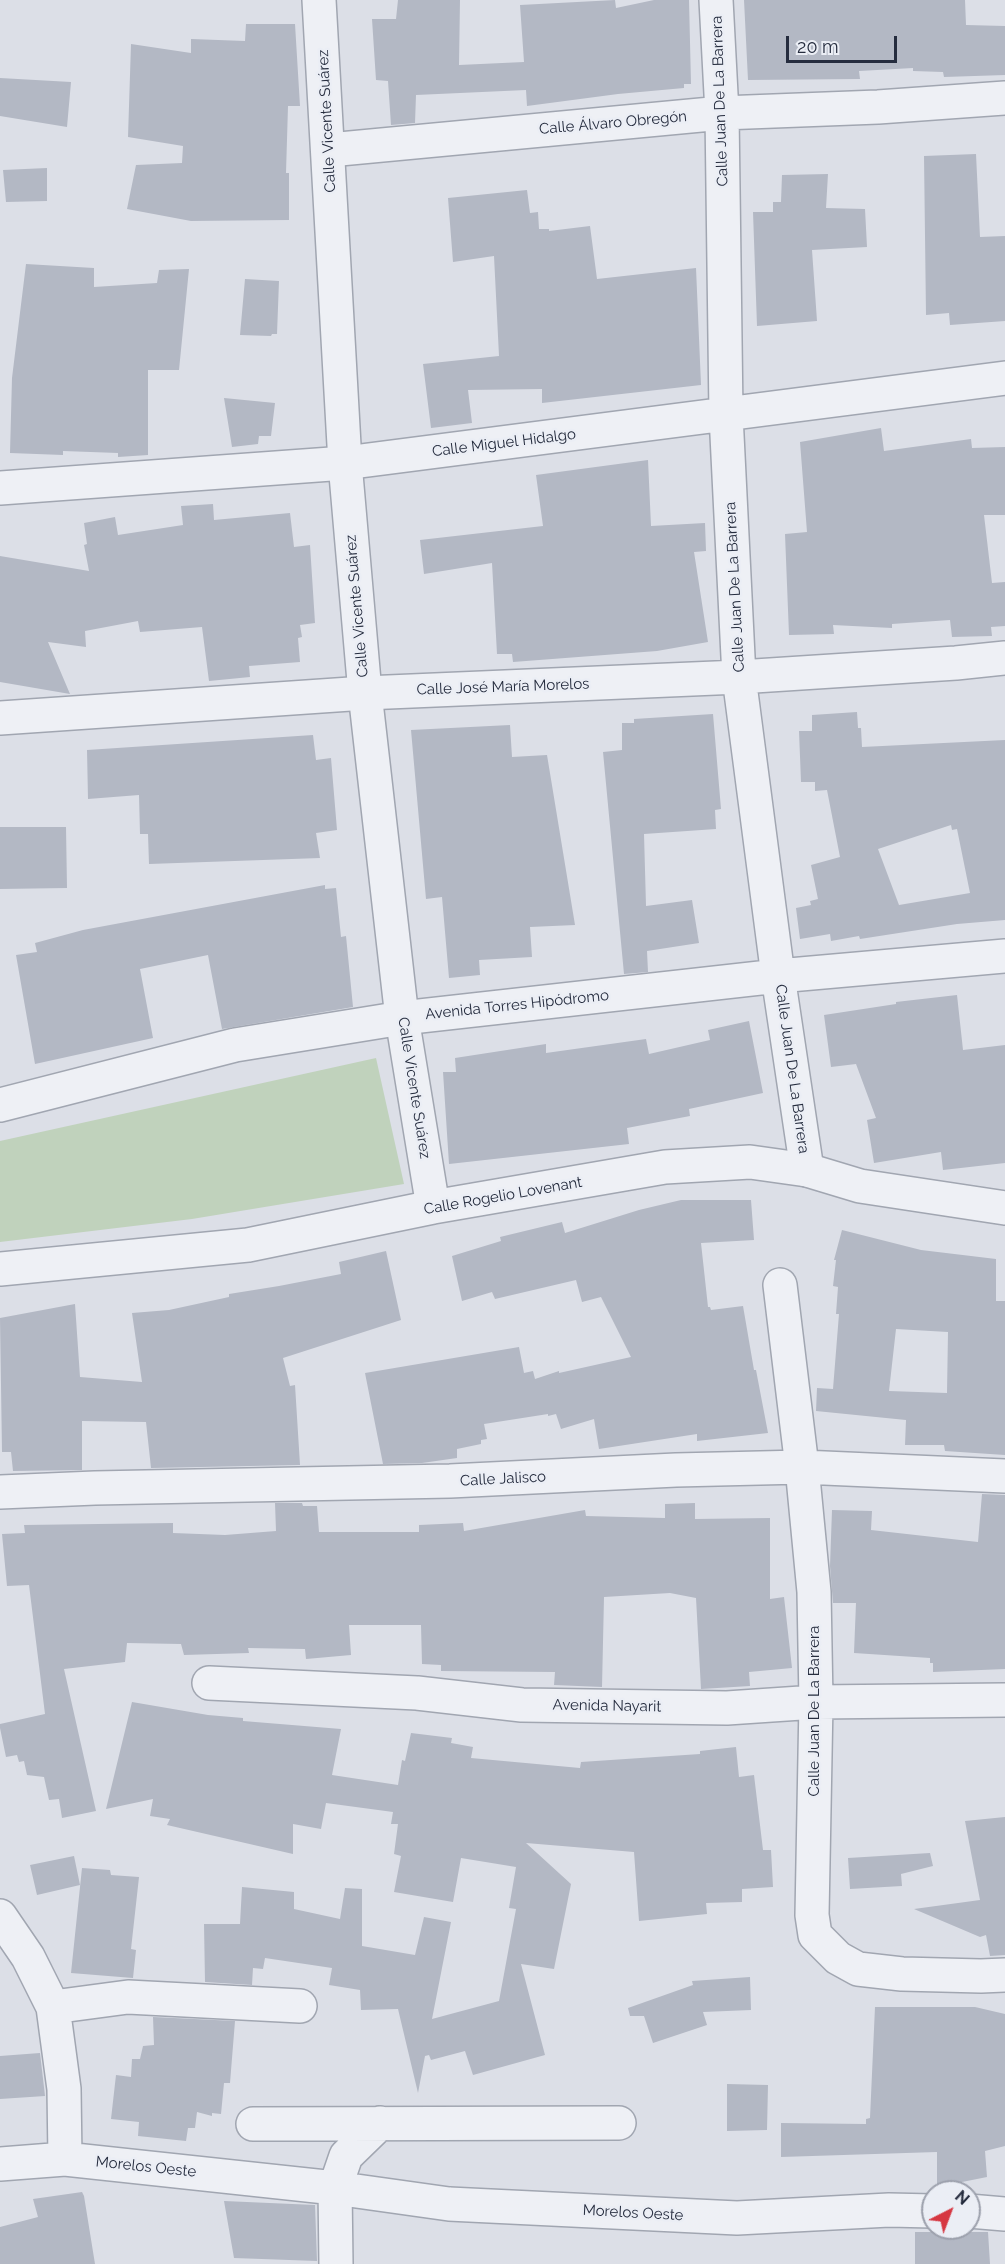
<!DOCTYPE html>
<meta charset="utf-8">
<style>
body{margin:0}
#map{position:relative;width:1005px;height:2264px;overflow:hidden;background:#dcdfe7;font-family:Raleway,sans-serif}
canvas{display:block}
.north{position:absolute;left:921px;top:2180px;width:60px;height:60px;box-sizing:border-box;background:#ebeef5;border:2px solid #9ca0ac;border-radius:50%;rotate:42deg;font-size:16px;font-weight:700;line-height:24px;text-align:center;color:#252c3e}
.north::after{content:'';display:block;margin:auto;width:21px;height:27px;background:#d63741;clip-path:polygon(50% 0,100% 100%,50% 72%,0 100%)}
.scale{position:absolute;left:786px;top:36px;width:111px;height:27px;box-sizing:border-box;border:3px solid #252c3e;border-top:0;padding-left:8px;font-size:18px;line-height:21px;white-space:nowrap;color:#252c3e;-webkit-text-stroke:4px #ebeef5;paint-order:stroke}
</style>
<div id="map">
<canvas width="1005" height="2264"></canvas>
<div class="north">N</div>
<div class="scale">20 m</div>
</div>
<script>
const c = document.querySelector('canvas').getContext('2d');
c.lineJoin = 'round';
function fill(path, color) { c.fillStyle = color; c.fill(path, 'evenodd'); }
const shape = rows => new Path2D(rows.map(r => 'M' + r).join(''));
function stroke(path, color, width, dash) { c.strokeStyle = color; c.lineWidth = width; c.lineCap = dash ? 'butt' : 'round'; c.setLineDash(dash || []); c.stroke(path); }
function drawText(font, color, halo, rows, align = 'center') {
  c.font = font + ' Raleway,sans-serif'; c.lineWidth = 5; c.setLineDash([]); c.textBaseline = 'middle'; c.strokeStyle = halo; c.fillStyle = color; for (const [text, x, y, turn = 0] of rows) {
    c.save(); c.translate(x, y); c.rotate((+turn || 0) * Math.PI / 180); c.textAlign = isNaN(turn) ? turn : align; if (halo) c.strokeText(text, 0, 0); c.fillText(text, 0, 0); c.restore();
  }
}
const green = shape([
 [376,1058,404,1184,192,1219,0,1242,0,1141]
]);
const building = shape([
 [398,0,460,0,459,65,524,62,520,5,615,0,616,8,654,0,689,0,691,84,684,84,684,88,618,94,527,106,526,90,416,95,415,123,391,125,388,81,376,80,372,19,396,19],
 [744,0,965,0,966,25,1005,26,1005,75,944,77,943,72,913,71,913,68,859,71,860,79,748,80],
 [246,24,295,24,300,106,288,106,286,173,289,173,289,220,191,221,127,209,136,165,182,163,183,146,128,137,131,44,191,53,191,39,245,41],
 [0,78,71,82,67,127,0,116],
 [976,154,980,237,1005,236,1005,321,950,325,949,313,926,315,924,156],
 [47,168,47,201,6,202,3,170],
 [828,174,826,208,865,209,867,247,812,250,817,321,757,326,753,212,773,212,773,202,781,202,782,175],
 [527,190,530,213,538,212,539,229,549,229,549,231,590,226,597,279,696,268,701,385,542,403,542,389,468,390,472,423,431,428,423,364,499,356,494,256,453,262,448,198],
 [26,264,94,268,94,287,157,283,159,270,189,269,179,370,148,370,148,455,118,457,118,453,63,451,63,455,10,453,12,378],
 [245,279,279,281,277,334,272,334,271,336,240,335],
 [224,398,275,403,271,436,259,436,258,444,232,447],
 [881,428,884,451,971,439,972,448,1005,447,1005,515,984,515,992,583,1005,582,1005,626,991,627,992,636,952,637,950,620,892,624,892,628,833,625,834,634,789,635,785,534,807,532,800,442],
 [648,460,651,526,705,523,706,551,694,552,708,642,657,651,513,662,512,654,497,654,492,563,424,574,420,540,543,526,536,475],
 [213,504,214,520,290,513,294,547,310,545,315,623,300,625,302,637,298,638,300,662,249,666,250,677,209,681,202,627,140,632,138,621,85,631,86,647,48,642,70,694,0,682,0,556,89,571,84,545,87,544,84,523,115,517,118,535,183,525,181,506],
 [857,712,858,728,861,728,862,747,1005,740,1005,920,957,924,860,939,859,936,831,941,830,934,800,939,796,908,811,905,810,901,818,899,811,865,840,857,827,790,815,791,815,782,801,782,799,731,812,731,812,715],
 [951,825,952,830,957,829,970,893,899,905,878,849],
 [713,714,721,809,715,810,716,829,644,834,646,906,692,900,699,943,647,951,648,972,624,974,603,752,622,750,622,723,634,723,634,719],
 [510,725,512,757,547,755,575,925,530,927,532,957,479,960,480,975,449,978,442,897,426,899,411,730],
 [313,735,316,760,331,758,337,830,316,833,320,858,149,864,148,834,140,834,139,795,88,799,87,750],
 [0,827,66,827,67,888,0,889],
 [325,885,325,889,336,888,341,937,346,936,353,1007,222,1029,208,955,140,969,153,1038,35,1064,16,955,37,952,35,943,83,930],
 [957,995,963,1050,1005,1045,1005,1163,943,1170,941,1152,874,1163,867,1120,876,1118,856,1064,831,1067,824,1015,896,1004,896,1002],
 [749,1021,763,1093,689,1109,690,1116,627,1128,629,1144,449,1164,443,1072,456,1072,455,1058,546,1044,546,1053,646,1039,649,1054,710,1040,708,1030],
 [681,1200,751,1200,754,1240,701,1243,708,1307,710,1307,711,1310,743,1306,754,1370,756,1370,768,1433,697,1441,697,1434,599,1449,594,1419,561,1429,556,1414,548,1416,548,1414,484,1424,487,1439,481,1440,481,1444,457,1449,457,1458,422,1463,383,1464,365,1373,519,1347,524,1373,533,1371,535,1379,559,1371,559,1373,631,1357,601,1297,582,1302,576,1280,495,1299,492,1292,462,1301,452,1256,501,1241,500,1237,562,1222,565,1233,639,1210],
 [842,1230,921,1250,996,1259,996,1301,1005,1301,1005,1455,945,1451,944,1445,905,1445,906,1420,816,1411,817,1388,833,1389,839,1314,836,1314,838,1287,833,1286,836,1260,834,1260],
 [896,1329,948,1332,947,1393,889,1391],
 [386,1251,401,1320,283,1358,290,1386,295,1385,300,1465,151,1468,146,1422,82,1421,82,1470,13,1471,11,1452,2,1452,0,1318,75,1304,80,1377,142,1382,132,1313,169,1310,229,1297,229,1294,279,1286,341,1274,339,1262],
 [982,1494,1005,1495,1005,1669,933,1672,933,1663,930,1663,930,1658,854,1653,856,1603,833,1603,830,1566,832,1510,872,1511,871,1530,978,1542],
 [275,1503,302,1503,303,1506,317,1506,319,1532,419,1532,419,1525,463,1523,464,1531,585,1510,586,1516,665,1518,665,1504,695,1503,695,1519,770,1518,770,1599,784,1597,792,1668,749,1672,750,1686,701,1689,696,1598,670,1593,604,1597,602,1687,554,1685,555,1672,441,1671,441,1665,422,1664,421,1625,349,1625,351,1655,306,1659,305,1649,248,1648,249,1653,184,1655,181,1644,127,1643,125,1662,64,1669,96,1811,62,1818,59,1799,49,1800,44,1777,27,1775,24,1761,19,1762,17,1755,6,1757,0,1728,0,1724,45,1714,29,1585,7,1586,2,1534,25,1533,24,1525,173,1523,173,1533,225,1535,276,1531],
 [132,1702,208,1715,243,1718,243,1721,341,1729,332,1775,398,1785,402,1760,405,1761,411,1733,452,1738,451,1743,473,1747,471,1758,580,1768,581,1762,700,1754,700,1751,736,1747,739,1777,754,1775,763,1850,771,1850,773,1887,742,1889,742,1902,706,1903,707,1914,639,1921,634,1852,526,1843,571,1884,554,1969,521,1964,545,2055,473,2075,465,2051,431,2060,429,2055,425,2056,418,2093,398,2009,361,2010,360,1990,329,1985,332,1968,265,1958,263,1969,253,1968,252,1985,205,1982,204,1924,240,1924,242,1887,294,1892,294,1909,340,1919,345,1888,362,1889,362,1946,415,1955,424,1917,451,1922,432,2019,499,2001,516,1909,509,1908,516,1867,461,1858,453,1902,394,1892,401,1856,394,1854,398,1824,391,1824,393,1812,326,1803,321,1829,293,1824,293,1854,167,1825,170,1819,150,1816,153,1799,106,1809],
 [1005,1817,1005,1955,990,1956,986,1935,980,1937,914,1909,980,1900,965,1821],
 [930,1853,933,1866,901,1874,902,1886,850,1889,848,1858],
 [74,1856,80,1885,37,1895,30,1865],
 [82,1868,110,1870,111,1875,139,1877,131,1949,136,1950,133,1978,71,1973],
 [750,1977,751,2010,703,2012,707,2025,653,2043,644,2016,630,2016,628,2008,693,1985,692,1981],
 [875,2007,975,2007,1005,2014,1005,2146,985,2151,987,2177,937,2187,937,2152,781,2157,781,2123,866,2124,866,2119,870,2118],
 [153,2017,235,2021,230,2083,224,2083,221,2114,212,2113,212,2116,197,2112,195,2128,188,2128,186,2141,138,2136,139,2122,111,2119,116,2075,131,2077,132,2059,140,2059,143,2046,154,2045],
 [40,2053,45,2096,0,2099,0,2056],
 [727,2084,768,2085,767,2130,727,2131],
 [82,2192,84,2196,95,2264,0,2264,0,2227,38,2217,33,2199],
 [224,2201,315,2205,317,2261,234,2258],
 [915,2232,988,2232,990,2264,915,2264]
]);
const minor = shape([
 [716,0,722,113,726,415,739,677,778,976,807,1170],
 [329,150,722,113,878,107,1005,98],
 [0,488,345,463,1005,378],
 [0,718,365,693,739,677,956,663,1005,658],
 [0,1105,235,1045,402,1018,778,976,1005,956],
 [780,1285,802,1467,814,1592,816,1702,812,1915,815,1935,838,1958,858,1969,902,1974,981,1976,1005,1975],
 [0,1492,95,1488,450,1481,676,1470,802,1467,1005,1476],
 [209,1683,417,1693,522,1705,727,1708,816,1702,1005,1700],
 [0,1916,28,1957,53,2007,64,2089,65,2159],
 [53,2007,128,1997,300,2006],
 [253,2124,619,2123],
 [0,2164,65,2159,335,2188,449,2204,737,2218,889,2210,933,2211],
 [969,2211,1005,2214],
 [336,2264,335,2188,346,2156,380,2123]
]);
const tertiary = shape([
 [319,0,345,463,365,693,402,1018,433,1207],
 [0,1269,248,1245,433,1207,665,1167,750,1162,807,1170,860,1186,1005,1208]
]);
const streetNames = [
 ["Calle Juan De La Barrera",720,101,-92],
 ["Calle Vicente Suárez",327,121,-93],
 ["Calle Álvaro Obregón",613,123,-5],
 ["Calle Miguel Hidalgo",504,443,-7],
 ["Calle Juan De La Barrera",735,587,-93],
 ["Calle Vicente Suárez",357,606,-95],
 ["Calle José María Morelos",503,687,-2],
 ["Avenida Torres Hipódromo",517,1005,-6],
 ["Calle Juan De La Barrera",792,1069,82],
 ["Calle Vicente Suárez",414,1088,81],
 ["Calle Rogelio Lovenant",503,1196,-10],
 ["Calle Jalisco",503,1479,-3],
 ["Avenida Nayarit",607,1706,1],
 ["Calle Juan De La Barrera",814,1711,-90],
 ["Morelos Oeste",146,2167,6],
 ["Morelos Oeste",633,2213,3]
];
fill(green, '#c0d2bc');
fill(building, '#b3b8c4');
stroke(minor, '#a1a6b1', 36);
stroke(tertiary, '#a1a6b1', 36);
stroke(minor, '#eef0f5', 33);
stroke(tertiary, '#eef0f5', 33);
drawText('15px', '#252c3e', '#ebeef5', streetNames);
</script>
